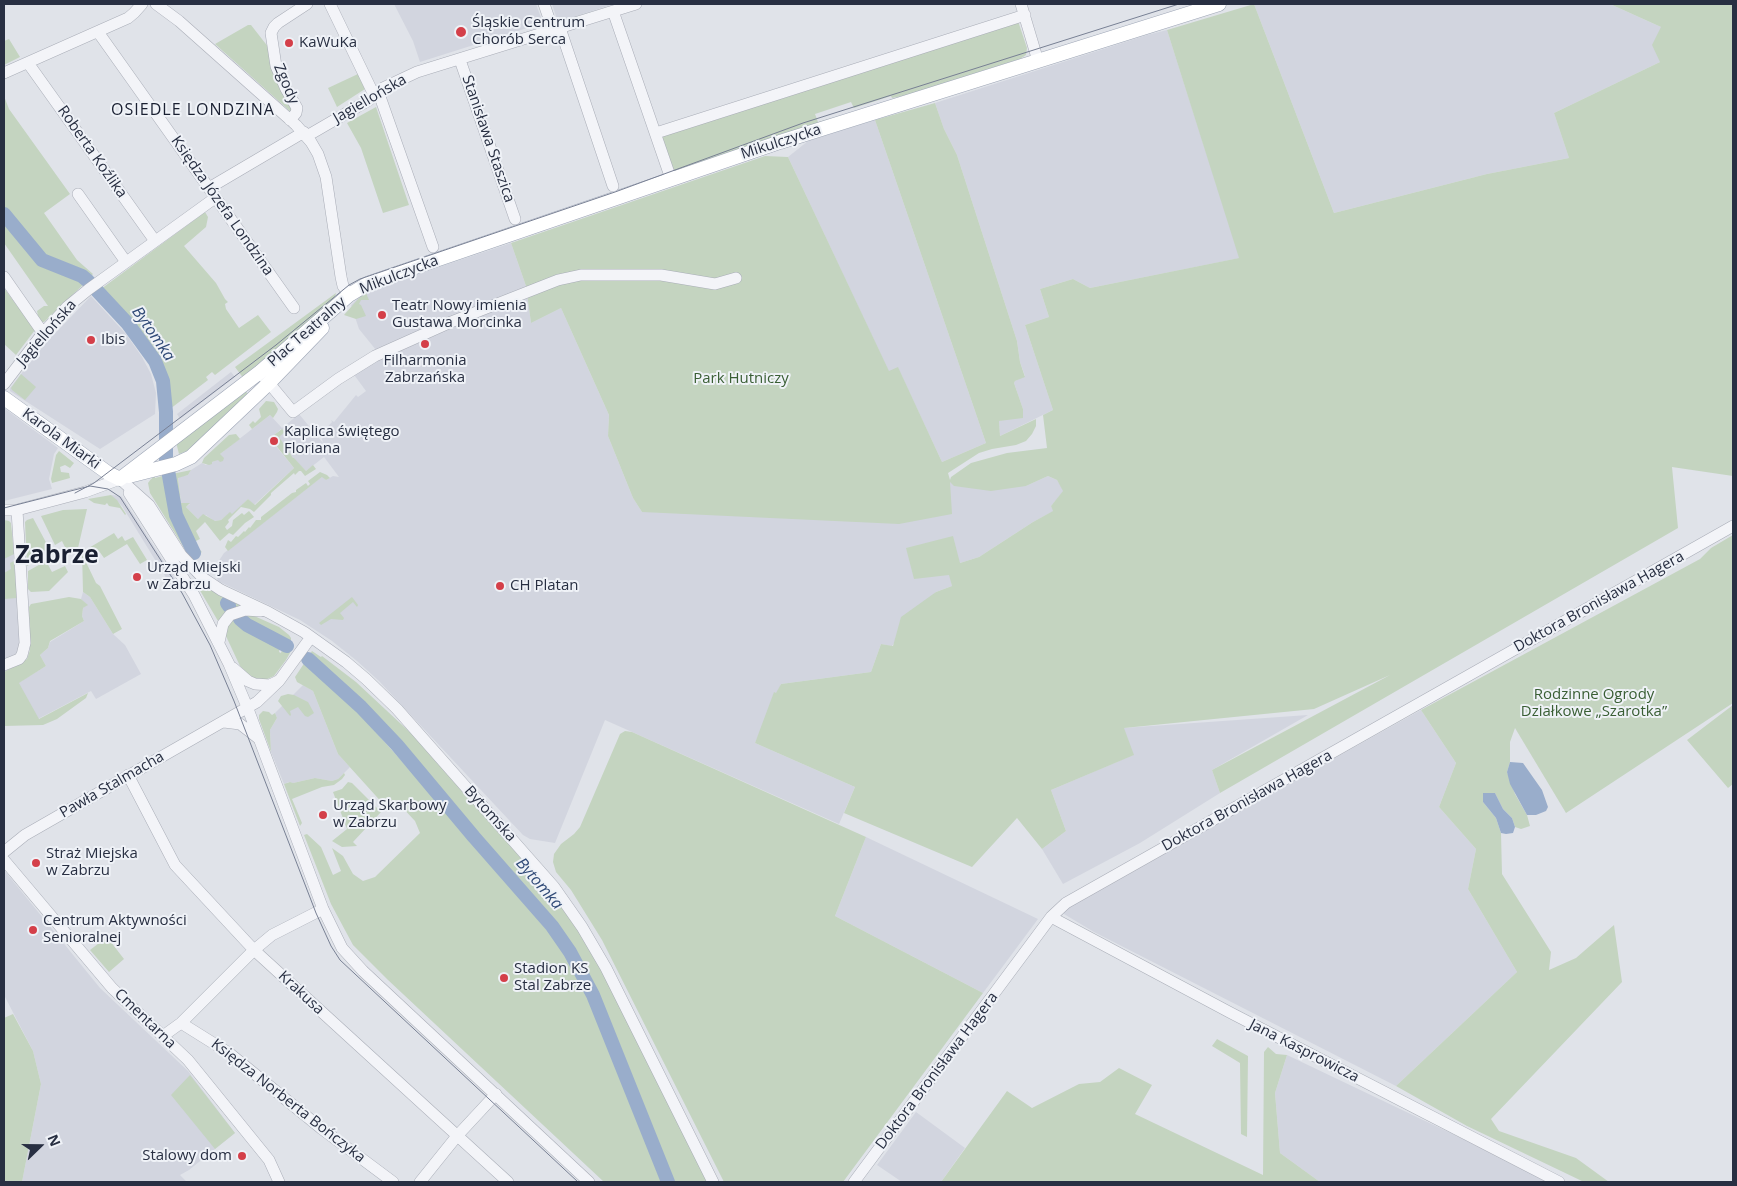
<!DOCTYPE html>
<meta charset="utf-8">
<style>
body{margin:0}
#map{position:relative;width:1737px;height:1186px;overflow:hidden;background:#e0e3e9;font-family:"Open Sans",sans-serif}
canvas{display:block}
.frame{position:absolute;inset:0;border:5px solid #282f42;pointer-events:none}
.north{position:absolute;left:15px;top:1121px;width:50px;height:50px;-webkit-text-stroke:4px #eff2f7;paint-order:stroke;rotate:68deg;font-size:14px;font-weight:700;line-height:20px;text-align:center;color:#282f42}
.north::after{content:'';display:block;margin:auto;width:18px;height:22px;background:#282f42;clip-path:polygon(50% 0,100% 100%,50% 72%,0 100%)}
</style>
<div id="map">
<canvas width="1737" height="1186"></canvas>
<div class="frame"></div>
<div class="north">N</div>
</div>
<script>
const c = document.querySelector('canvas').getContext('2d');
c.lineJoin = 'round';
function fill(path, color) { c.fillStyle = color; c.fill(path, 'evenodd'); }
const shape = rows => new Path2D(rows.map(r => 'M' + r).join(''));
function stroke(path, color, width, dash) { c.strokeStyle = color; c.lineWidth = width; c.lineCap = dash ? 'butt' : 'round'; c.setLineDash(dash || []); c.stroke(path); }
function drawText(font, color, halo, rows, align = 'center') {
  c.font = font + ' "Open Sans",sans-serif'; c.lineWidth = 4; c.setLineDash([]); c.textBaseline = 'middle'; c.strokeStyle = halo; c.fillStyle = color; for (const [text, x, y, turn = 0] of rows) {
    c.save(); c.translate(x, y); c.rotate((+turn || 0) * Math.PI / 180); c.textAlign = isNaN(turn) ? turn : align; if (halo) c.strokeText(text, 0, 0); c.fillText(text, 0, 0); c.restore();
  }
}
const built = shape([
 [394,4,536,4,543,23,420,62,413,41],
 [552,4,614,4,558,22],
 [1254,4,1610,4,1661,27,1660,62,1554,113,1569,158,1487,174,1334,213],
 [1167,30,1240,258,1090,288,1073,279,1040,289,1049,317,1025,325,1053,410,1000,436,999,421,1023,409,1014,383,1015,381,1025,376,1020,362,1017,341,957,155,944,129,935,103,1147,35],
 [875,120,986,443,942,462,898,368,889,372,788,157,808,141],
 [511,243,526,286,531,323,561,308,609,415,608,436,633,498,642,512,949,481,1026,486,1048,476,1057,480,1064,491,1051,506,1054,511,1033,522,979,557,960,563,950,575,952,586,936,592,892,646,881,644,871,672,781,684,755,743,855,787,839,824,605,720,555,843,530,839,523,835,379,681,357,661,332,641,300,620,218,581,215,572,216,565,224,553,323,476,326,480,333,476,339,477,324,457,306,471,293,458,278,437,285,432,281,429,270,439,294,468,254,505,248,499,232,515,230,513,221,520,214,521,206,515,198,519,186,507,190,504,181,503,178,477,188,475,191,470,202,463,206,465,219,459,220,454,270,415,282,428,299,414,323,443,322,439,324,434,321,432,323,432,332,422,331,420,334,422,356,395,358,397,366,391,349,368,376,350,359,329,351,305,360,296,373,289],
 [91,296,126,334,142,357,151,374,156,393,155,414,100,449,10,391,10,388,44,345],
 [231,372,235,377,180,419,177,414],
 [4,408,58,448,54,454,49,479,52,489,4,501],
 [111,495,121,496,124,500,179,585,173,589,122,506],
 [4,520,10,523,22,644,20,652,14,656,4,659],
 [83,592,90,597,113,634,125,645,141,674,96,699,91,691,38,719,18,683,46,666,40,655,48,648,50,642,84,621,82,616,83,608,87,605,81,599],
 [303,685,313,691,338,754,350,767,338,779,332,781,315,778,293,783,289,782,284,784,271,752,270,730,277,718,275,713],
 [1421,710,1456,763,1439,807,1476,849,1468,889,1517,972,1396,1086,1094,932,1064,914,1064,909],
 [1308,715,1212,770,1220,793,1140,843,1063,884,1042,849,1066,831,1051,790,1133,755,1123,728],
 [866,837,1038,919,983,993,835,916],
 [4,870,100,988,188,1071,235,1133,189,1170,180,1175,187,1182,22,1182,41,1084,33,1051,4,995],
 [1287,1055,1553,1182,1320,1182,1280,1153,1275,1093],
 [916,1112,965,1148,941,1182,902,1182,877,1165]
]);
const green = shape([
 [1254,4,1334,213,1487,174,1569,158,1554,113,1660,62,1652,45,1661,27,1610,4,1733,4,1733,476,1672,467,1678,528,1220,793,1212,770,1390,675,1314,709,1124,728,1134,755,1051,790,1066,831,1042,849,1017,818,972,867,844,813,855,787,755,743,774,692,776,693,781,684,871,672,881,644,893,646,901,617,936,592,952,586,949,575,914,579,906,548,953,536,960,563,979,557,1033,522,1053,511,1051,506,1063,491,1057,480,1048,476,1026,486,991,491,954,486,950,482,952,514,899,524,642,512,633,498,608,436,609,415,561,308,531,323,526,286,511,243,765,156,788,157,889,371,898,367,942,462,986,443,875,120,935,103,944,129,957,155,1017,341,1020,362,1025,377,1015,381,1014,383,1023,409,1023,418,999,421,1000,436,1036,419,1036,426,1032,434,1026,441,1016,445,992,449,979,453,948,473,950,480,951,477,971,463,1007,453,1047,448,1043,415,1053,410,1025,325,1049,317,1040,289,1073,279,1090,288,1239,258,1167,30],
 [1017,18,1027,48,1026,55,1020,59,903,96,892,98,891,96,854,108,851,102,815,114,818,122,847,114,675,173,660,134],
 [248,25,251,25,269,48,293,110,292,113,215,44],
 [9,39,20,57,4,65,4,41],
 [358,74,365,89,337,107,328,88],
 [4,96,9,109,70,194,44,213,77,260,93,274,90,277,64,264,45,258,4,207],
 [376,107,409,205,383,213,361,148,347,123],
 [205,212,208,217,206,227,184,246,216,283,225,299,228,302,225,304,226,309,239,328,258,315,271,332,215,375,212,372,206,377,208,380,170,409,166,381,156,358,130,323,101,289],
 [4,222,32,257,49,268,83,282,84,284,44,322,42,322,38,316,37,311,44,306,48,306,4,243],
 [4,288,35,330,16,355,4,344],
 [336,293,334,300,244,379,235,367],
 [366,293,369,300,361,300,359,304,361,305,366,316,356,319,344,315,359,298],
 [21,374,36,387,25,400,12,390,11,388],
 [245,390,249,396,187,451,179,454,176,442],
 [266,401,274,402,278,409,277,412,273,418,270,415,252,429,249,425,253,421,255,423,261,417,259,409],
 [282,429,285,432,279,437,293,458,294,458,306,471,313,465,316,469,305,476,301,471,299,471,295,475,294,473,271,493,271,495,254,512,250,509,241,507,228,520,229,522,225,527,227,530,232,526,233,520,242,513,244,515,249,511,254,517,245,523,233,535,229,533,220,541,205,522,196,531,200,539,196,541,196,546,202,552,191,559,150,493,148,483,151,479,155,476,155,478,162,476,168,490,174,516,191,554,196,551,185,527,178,504,172,474,191,470,188,475,178,478,181,503,190,503,186,507,198,519,203,514,215,521,221,520,230,512,232,514,248,499,255,505,294,468,270,438],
 [236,434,240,439,220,454,224,458,223,461,220,462,218,460,212,462,212,464,209,465,202,463,204,458,229,435],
 [59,451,74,463,70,468,65,465,60,467,61,472,69,473,70,478,52,483,51,479,56,455],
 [320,472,327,475,330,478,326,480,322,477,228,551,225,547,228,540,231,542,236,536,238,537,244,531,245,532,249,527,250,528,256,520,261,520,261,517,292,493,296,492,296,490,306,483,308,486,310,484,308,481],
 [111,495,117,500,126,514,125,515,120,508,109,506,107,503,105,505,94,503,88,499],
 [87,509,78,548,68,553,62,541,55,545,41,516,63,510],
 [33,518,49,548,42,552,44,557,27,566,25,522,27,520],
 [4,520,9,521,11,523,14,554,4,559],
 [114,533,118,539,122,536,125,541,133,537,147,560,140,564,127,544,104,558,99,551,85,560,96,583,100,586,122,629,113,634,90,597,83,592,82,552],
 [1733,535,1733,703,1566,813,1515,728,1510,742,1510,762,1507,772,1515,794,1527,815,1530,826,1521,829,1515,827,1512,818,1503,809,1495,793,1483,793,1483,802,1496,818,1501,833,1502,874,1551,952,1549,970,1576,958,1614,925,1622,982,1491,1119,1499,1131,1576,1158,1609,1182,1584,1182,1467,1126,1396,1086,1517,972,1468,889,1476,849,1439,807,1456,763,1421,710,1700,559,1711,548],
 [14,561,17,598,4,599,4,573,11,569,10,563],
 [46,561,52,572,65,566,68,572,49,591,31,592,28,589,28,571],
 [197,579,241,604,241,606,218,621,195,582],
 [69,597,81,599,88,605,83,608,82,616,84,621,50,641,48,648,40,655,46,666,19,683,39,719,88,693,86,698,57,719,43,725,4,726,4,672,27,659,30,650,29,607,31,604],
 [352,597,358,605,357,607,353,602,340,613,344,618,343,620,331,619,321,625,319,623],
 [235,615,252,615,279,627,289,635,291,638,291,651,286,660,274,676,265,680,254,678,249,675,240,666,225,634,226,626],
 [242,617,284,640,286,637,285,640,289,643,285,650,282,649,281,653,279,652,280,647,244,627,238,621],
 [312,651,321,657,322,656,356,682,415,737,558,900,583,937,597,962,707,1182,670,1182,607,1015,584,967,554,923,377,720,358,700,309,655],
 [305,662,319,674,365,720,442,806,564,950,587,992,661,1182,604,1182,388,980,353,945,331,904,304,835,307,834,321,847,333,875,341,871,332,848,343,856,353,874,363,881,375,877,420,833,415,821,400,805,385,806,338,754,313,691,297,682,295,677],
 [288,694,294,695,308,702,314,713,308,717,305,716,298,707,290,711,291,715,290,716,278,701,281,696],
 [1733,705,1733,784,1728,788,1687,740],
 [263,711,269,712,272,715,275,713,277,718,270,730,271,752,259,719,259,715],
 [625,731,632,732,866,837,835,916,983,993,843,1182,724,1182,602,940,571,890,556,872,553,862,554,854,561,844,574,834,580,827,620,734],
 [344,773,345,775,342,779,334,785,322,787,292,799,302,823,300,826,284,784,290,782,293,783,315,778,332,781,338,779],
 [348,782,352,783,381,812,353,842,357,846,342,847,332,841,347,829,333,792,342,789],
 [107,937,124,959,109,972,90,950],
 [13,1014,33,1051,41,1084,22,1182,4,1182,4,1018],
 [1217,1039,1248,1056,1247,1137,1241,1134,1240,1063,1212,1046],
 [1268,1047,1276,1054,1287,1055,1275,1093,1280,1153,1320,1182,941,1182,1007,1091,1032,1108,1079,1084,1100,1082,1119,1068,1152,1085,1135,1114,1263,1175,1264,1052],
 [190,1075,235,1133,215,1149,171,1095]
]);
const water = shape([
 [1510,762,1523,763,1542,790,1548,807,1546,811,1536,815,1527,815,1510,784,1507,772],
 [1483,793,1495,793,1503,809,1512,818,1515,827,1513,833,1506,834,1501,833,1496,818,1483,802]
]);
const river = shape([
 [4,214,42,260,82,276,88,281,128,324,155,361,163,381,166,412,166,459,176,515,194,553],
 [227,603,229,606],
 [240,619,247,625,287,646],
 [308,659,361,707,397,745,474,837,552,926,570,952,593,995,668,1182]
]);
const minor = shape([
 [156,4,179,21,296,125,311,142,318,154,326,177,341,277,343,286,349,295],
 [330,4,374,95],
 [544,4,553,30],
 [1021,4,1038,61],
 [613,11,671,179],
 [560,28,613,186],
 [98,32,294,308],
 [460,60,515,219],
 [28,63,155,241],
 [4,73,128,18,134,13,142,4],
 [378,91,433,247],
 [290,120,296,113,297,108,286,89,276,66,271,33,274,27,278,23,307,4],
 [656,133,1025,15],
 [307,136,369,100,383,88,417,72,636,4],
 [209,188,304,132],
 [78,194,126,262],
 [4,277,43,333],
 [264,377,293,412,338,379,375,356,451,322,558,280,581,275,661,275,715,284,736,278],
 [4,384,43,333,67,307,89,289,215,198],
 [120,479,149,505,181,555,203,578,221,590,268,612,304,632,346,662,366,679,397,709,554,887,582,927,606,968,713,1182],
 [129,493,194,595,229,664,248,709,323,909,342,948,363,971,589,1182],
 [4,510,17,510,85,492,120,479],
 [219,642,223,624,230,615,245,610,261,611],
 [4,665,19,659,22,655,25,643,17,510],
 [233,668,248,681,255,684,270,685,278,681],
 [224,722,240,724,258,738],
 [128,775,175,865,254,950,508,1182],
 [4,852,25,835,257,702,279,681,311,637],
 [4,860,112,988,188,1060,269,1160,279,1182],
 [1051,917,1231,1013,1559,1182],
 [181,1023,229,1053,322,1129,393,1182],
 [163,1036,181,1023,254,950,272,935,323,909],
 [420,1182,457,1136,496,1094],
 [854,1182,1051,917,1066,903,1733,526]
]);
const major = shape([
 [4,398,108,473,120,479],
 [129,476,176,464,191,457,269,383,322,328],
 [120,479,260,372,349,295,369,283,780,142,1219,4]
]);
const tram = shape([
 [75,493,94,483,276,345,349,285,360,279,615,192,803,123,1179,4],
 [4,508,90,486,108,489,120,497,182,593,210,645,234,701,316,913,331,946,340,960,355,974,578,1182]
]);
const markers = [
 [461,32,6,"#d43f49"],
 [289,43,5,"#d43f49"],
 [382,315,5,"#d43f49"],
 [91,340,5,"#d43f49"],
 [425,344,5,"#d43f49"],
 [274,441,5,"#d43f49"],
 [137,577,5,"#d43f49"],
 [500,586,5,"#d43f49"],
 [323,815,5,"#d43f49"],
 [36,863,5,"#d43f49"],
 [33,930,5,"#d43f49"],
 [504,978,5,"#d43f49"],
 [242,1156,5,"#d43f49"]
];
const poiNames = [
 ["Śląskie Centrum",472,23],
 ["Chorób Serca",472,40],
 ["KaWuKa",299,43],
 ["Teatr Nowy imienia",392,306],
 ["Gustawa Morcinka",392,323],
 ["Ibis",101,340],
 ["Filharmonia",425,361,"center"],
 ["Zabrzańska",425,378,"center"],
 ["Kaplica świętego",284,432],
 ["Floriana",284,449],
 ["Urząd Miejski",147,568],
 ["w Zabrzu",147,585],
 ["CH Platan",510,586],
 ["Urząd Skarbowy",333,806],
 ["w Zabrzu",333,823],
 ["Straż Miejska",46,854],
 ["w Zabrzu",46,871],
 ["Centrum Aktywności",43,921],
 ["Senioralnej",43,938],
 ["Stadion KS",514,969],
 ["Stal Zabrze",514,986],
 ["Stalowy dom",232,1156,"right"]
];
const streetNames = [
 ["Zgody",286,84,67],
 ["Jagiellońska",370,99,-30],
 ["Stanisława Staszica",488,139,71],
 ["Mikulczycka",781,142,-18],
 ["Roberta Koźlika",92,152,55],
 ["Księdza Józefa Londzina",222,206,55],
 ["Mikulczycka",399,275,-21],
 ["Plac Teatralny",307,332,-41],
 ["Jagiellońska",47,333,-49],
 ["Karola Miarki",61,439,36],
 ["Doktora Bronisława Hagera",1599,602,-29],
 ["Pawła Stalmacha",112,785,-30],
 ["Doktora Bronisława Hagera",1247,801,-29],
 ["Bytomska",490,814,48],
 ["Krakusa",301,993,43],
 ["Cmentarna",145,1019,44],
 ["Jana Kasprowicza",1304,1051,27],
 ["Doktora Bronisława Hagera",937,1071,-53],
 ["Księdza Norberta Bończyka",288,1101,38]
];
const parkNames = [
 ["Park Hutniczy",741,379],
 ["Rodzinne Ogrody",1594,695],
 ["Działkowe „Szarotka”",1594,712]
];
const neighbourhoodNames = [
 ["OSIEDLE LONDZINA",193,110]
];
const waterNames = [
 ["Bytomka",153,334,55],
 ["Bytomka",539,884,49]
];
const townNames = [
 ["Zabrze",57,556]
];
fill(built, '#d2d5df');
fill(green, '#c4d4c0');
fill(water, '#99adcb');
stroke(river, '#99adcb', 14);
stroke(minor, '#a9adb7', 12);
stroke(major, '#9ea6b6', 15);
stroke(minor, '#f3f4f8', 11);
stroke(major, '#fff', 14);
stroke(tram, '#788094', 1);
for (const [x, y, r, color] of markers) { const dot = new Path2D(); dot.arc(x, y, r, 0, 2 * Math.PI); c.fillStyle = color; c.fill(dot); stroke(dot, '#eff2f7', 2); }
drawText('15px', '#282f42', '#eff2f7', poiNames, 'left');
drawText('15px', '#282f42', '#eff2f7', streetNames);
drawText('15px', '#395e34', '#eff2f7', parkNames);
c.letterSpacing = '1px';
drawText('16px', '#1a2032', '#eff2f7', neighbourhoodNames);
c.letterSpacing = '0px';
drawText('italic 16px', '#304a77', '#eff2f7', waterNames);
drawText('bold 25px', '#1a2032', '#eff2f7', townNames);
</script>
